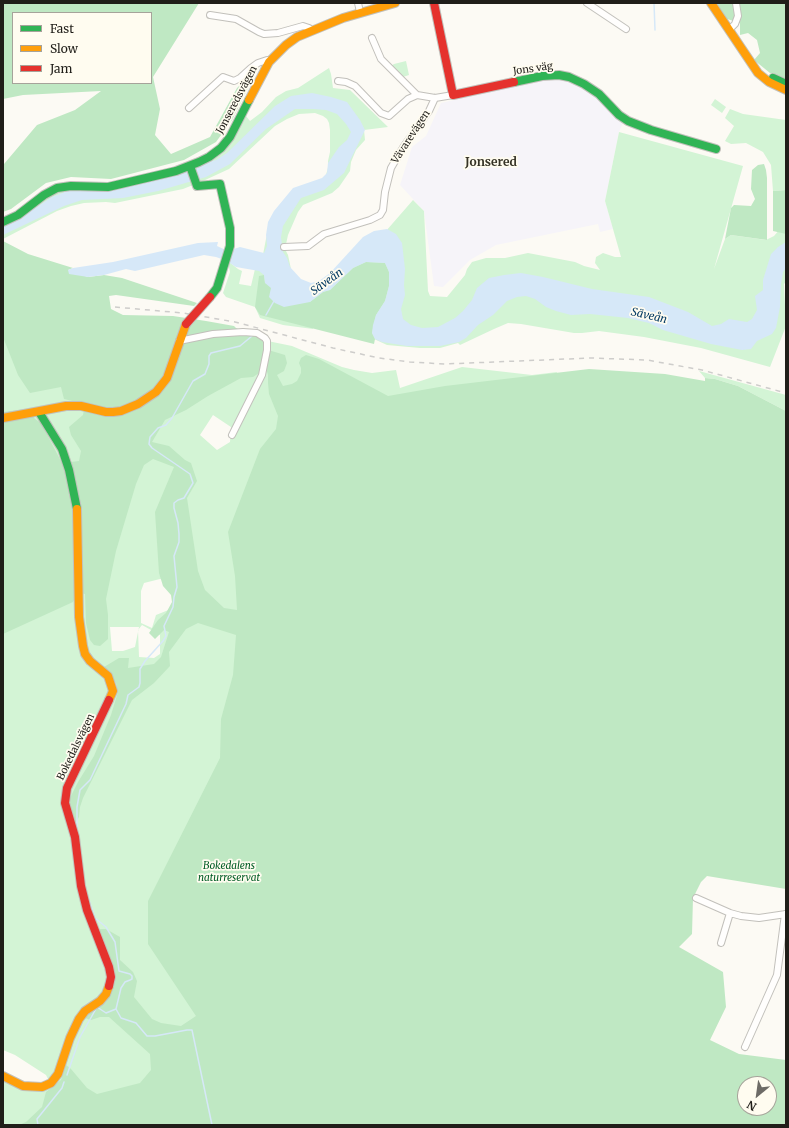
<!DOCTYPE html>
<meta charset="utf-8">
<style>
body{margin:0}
#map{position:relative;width:789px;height:1128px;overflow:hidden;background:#fcfaf4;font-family:Merriweather,serif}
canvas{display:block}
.frame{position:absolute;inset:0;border:4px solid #201e19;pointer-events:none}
.legend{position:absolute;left:12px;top:12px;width:140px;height:72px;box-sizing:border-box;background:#fffcf0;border:1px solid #a6a39a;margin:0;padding:5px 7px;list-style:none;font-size:12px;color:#201e19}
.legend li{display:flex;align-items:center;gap:8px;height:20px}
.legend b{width:20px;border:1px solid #a6a39a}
.north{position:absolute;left:737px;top:1076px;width:40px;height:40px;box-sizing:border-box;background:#fffcf0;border:1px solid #a6a39a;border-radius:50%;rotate:209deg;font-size:11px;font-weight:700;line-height:16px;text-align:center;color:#201e19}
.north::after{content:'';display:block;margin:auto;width:14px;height:18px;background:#6d6b66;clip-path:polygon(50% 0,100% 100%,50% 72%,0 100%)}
</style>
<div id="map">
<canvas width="789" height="1128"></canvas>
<div class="frame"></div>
<ul class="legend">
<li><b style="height:5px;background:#30b455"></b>Fast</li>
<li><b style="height:5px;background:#ff9f0a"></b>Slow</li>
<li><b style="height:5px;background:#e5322d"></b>Jam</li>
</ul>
<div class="north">N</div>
</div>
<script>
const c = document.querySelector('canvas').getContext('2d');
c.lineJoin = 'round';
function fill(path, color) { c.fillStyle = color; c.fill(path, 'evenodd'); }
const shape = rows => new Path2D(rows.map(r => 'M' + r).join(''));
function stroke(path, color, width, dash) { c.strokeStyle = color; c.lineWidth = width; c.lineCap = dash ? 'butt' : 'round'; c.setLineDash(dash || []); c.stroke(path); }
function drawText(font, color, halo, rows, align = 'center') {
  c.font = font + ' Merriweather,serif'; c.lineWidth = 3.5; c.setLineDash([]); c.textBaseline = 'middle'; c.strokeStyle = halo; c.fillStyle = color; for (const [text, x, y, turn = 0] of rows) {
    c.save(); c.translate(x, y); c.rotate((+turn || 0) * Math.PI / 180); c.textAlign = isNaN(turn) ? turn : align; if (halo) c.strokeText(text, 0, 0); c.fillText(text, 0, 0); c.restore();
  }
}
const industrial = shape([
 [546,79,563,80,575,83,600,99,623,122,619,132,605,201,613,229,600,232,598,224,496,245,470,260,443,287,434,286,424,211,400,185,412,147,426,136,441,103]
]);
const green = shape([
 [406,61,409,75,403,77,391,66,394,64],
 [329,68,331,74,333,88,350,90,388,127,364,130,365,140,356,150,351,162,350,171,339,187,332,193,303,205,298,212,288,235,285,249,288,255,291,269,300,282,317,287,386,231,413,200,424,211,428,291,430,296,447,297,465,275,467,269,472,262,486,258,505,258,528,253,575,262,584,266,600,270,595,263,596,257,603,253,615,257,621,257,605,201,619,132,743,166,714,269,725,239,731,235,766,240,774,236,786,222,786,282,784,284,786,326,770,367,701,348,644,337,599,331,582,333,574,333,521,324,508,323,494,329,460,345,458,343,440,348,420,348,387,345,374,339,311,323,313,329,283,325,260,318,255,307,226,297,223,293,230,272,228,261,238,269,242,271,239,284,251,286,255,269,260,270,266,239,273,216,325,178,328,168,328,161,330,152,330,130,329,123,327,119,323,116,315,113,299,114,287,119,275,126,229,169,203,181,183,189,115,203,106,202,84,203,71,206,57,211,3,239,3,225,58,191,91,189,200,167,217,157,225,150,235,137,246,116,250,121,262,112,276,97,286,91,298,88],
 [715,99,726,107,722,113,711,105],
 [730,109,743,114,786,120,786,190,773,191,771,165,763,152,746,143,731,144,725,141,734,126,725,118],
 [3,291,106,318,253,338,292,346,342,367,354,370,372,373,396,370,400,388,462,367,532,375,557,372,542,419,387,1125,3,1125,3,1073,23,1084,37,1086,49,1081,46,1075,15,1055,3,1050],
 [213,415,231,427,230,442,217,450,200,435],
 [160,579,179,586,171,609,156,615,152,628,141,623,141,591,144,583],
 [142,625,160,635,160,654,154,658,139,657,138,630],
 [110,627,139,627,135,647,123,651,112,651],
 [699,371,786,395,786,411,738,386,715,379,705,378]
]);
const forest = shape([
 [3,3,199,3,153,77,160,109,155,135,171,154,210,137,237,88,248,77,252,80,232,120,216,142,184,160,111,179,71,177,46,183,11,209,3,212,4,164,37,125,75,110,101,91,23,95,3,99],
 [13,13,151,13,151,83,13,83],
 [714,3,786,3,786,81,770,73,754,60,760,53,757,40,748,33,740,35,740,23,724,18],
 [764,164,766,170,767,178,767,240,731,235,725,239,731,208,734,205,751,206,755,199,751,189,752,170,758,165],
 [786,190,786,234,773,231,773,191],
 [3,241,28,254,73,268,68,270,88,277,104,275,122,278,197,303,194,306,116,295,109,296,111,309,123,315,173,316,206,321,234,326,236,328,257,337,263,341,266,346,265,349,285,355,287,363,284,371,277,375,283,386,292,384,297,381,301,373,301,368,299,363,301,358,306,355,319,359,388,396,445,386,589,369,665,374,705,381,705,378,715,379,738,386,786,411,786,889,707,876,701,882,693,898,692,934,679,947,723,972,726,1007,710,1040,739,1054,786,1060,786,1125,19,1125,26,1122,42,1107,46,1092,61,1080,66,1065,71,1069,87,1088,97,1094,140,1083,151,1070,150,1054,109,1017,100,1017,91,1020,85,1018,86,1014,110,992,108,956,99,929,106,929,120,937,120,960,133,972,137,981,134,997,152,1019,161,1023,181,1026,196,1016,148,944,148,901,220,758,221,719,233,675,236,635,198,623,186,629,169,652,170,666,154,683,132,700,83,798,80,807,79,817,76,822,73,822,68,802,78,782,94,756,111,715,118,692,116,683,104,667,119,658,129,658,128,668,154,664,161,657,169,632,164,630,155,639,149,633,158,620,166,613,172,602,171,595,163,586,159,573,155,512,174,467,153,459,144,465,136,484,116,551,106,599,108,615,108,639,100,646,94,645,90,640,86,623,85,594,77,593,73,602,3,634,3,412,27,409,35,419,41,423,62,463,79,461,81,451,71,435,69,427,83,415,85,404,64,399,61,387,30,393,18,375,3,337],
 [261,367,266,368,268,375,268,383,269,394,278,416,276,429,260,449,228,532,235,576,237,610,224,608,205,590,198,571,187,498,197,481,191,463,185,460,169,446,152,442,165,420,186,410,208,396,241,378,253,377,259,373],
 [745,1084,769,1084,769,1108,745,1108],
 [366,262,385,263,389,272,389,286,385,301,376,315,372,333,375,339,374,344,260,315,255,307,259,276,264,275,265,283,310,302,323,292,330,290,353,268]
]);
const water = shape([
 [312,93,331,97,347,102,360,120,365,130,344,173,324,190,301,198,283,226,281,237,283,252,287,258,290,267,301,279,311,283,319,281,330,273,363,237,374,231,387,229,396,234,402,243,405,269,404,285,405,295,401,309,403,319,411,325,422,328,438,327,455,318,463,311,472,300,477,288,489,278,504,275,521,273,543,277,592,289,649,297,688,312,712,326,721,324,729,319,747,322,752,319,757,310,755,296,763,290,763,280,771,254,778,247,786,242,786,268,783,272,781,284,780,307,776,328,772,334,757,341,751,349,742,350,711,344,663,330,649,323,628,318,590,314,571,315,556,311,546,307,535,299,526,296,517,297,507,301,493,315,478,325,466,338,459,342,440,346,407,346,382,342,375,339,372,333,373,325,376,315,385,301,389,286,389,272,385,263,366,262,353,268,330,290,323,292,310,302,284,307,275,303,269,297,271,288,265,283,264,275,259,271,236,267,227,261,216,257,204,255,135,271,126,269,104,275,88,277,69,274,68,270,73,268,113,262,198,243,218,242,217,246,228,251,240,247,264,253,267,246,266,235,268,222,274,211,293,188,322,178,327,173,328,163,339,147,347,140,351,132,346,124,337,114,326,110,313,109,295,109,266,129,230,164,206,177,158,191,123,198,82,200,64,206,3,235,3,226,37,207,52,197,70,190,108,189,185,170,216,160,227,153,275,106,291,96]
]);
const stream = shape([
 [654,3,655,30],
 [266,315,274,301],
 [77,832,77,807,80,790,90,780,126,704,128,695,139,687,140,683,140,669,145,661,163,641,166,636,164,626,173,607,174,597,177,587,174,556,179,542,179,534,178,523,174,508,174,503,178,500,184,498,193,483,190,474,152,448,149,444,150,437,158,428,166,425,172,418,193,381,205,374,209,364,209,356,211,353,240,346,252,336],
 [86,891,95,918,106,927,115,942,119,971,130,974,132,976,132,979,130,980,125,982,121,988,116,1009,121,1018,136,1023,147,1036,155,1036,187,1030,192,1030,212,1125],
 [67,1075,80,1037,97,1007,106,1013,116,1009],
 [38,1125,37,1119,62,1088,64,1082]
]);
const street = shape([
 [358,3,360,12],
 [587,3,626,29],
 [210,15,236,19,259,32,264,34,278,33,303,26,309,28,311,31],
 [729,30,735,24,738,16,736,3],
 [372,38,381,59,417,95,435,98,453,95],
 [338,81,346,82,355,86,381,113,389,116,408,99,417,95],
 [189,108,223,77,234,81,240,78,251,68,258,63,267,60,269,62],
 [284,247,308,246,324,234,370,220,380,215,383,210,385,192,391,168,404,146,429,111,435,98],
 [179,341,213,334,243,332,257,333,265,338,267,341,267,350,262,375,232,435],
 [696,898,730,913,741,916,759,918,786,914],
 [721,943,730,913],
 [745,1047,777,975,785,914]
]);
const fast = shape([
 [773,78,786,84],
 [514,82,542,76,559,75,569,77,584,84,599,94,619,115,628,121,651,130,716,149],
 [190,166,197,186,220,184,230,228,230,246,217,288,210,297],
 [3,222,18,215,44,195,57,188,71,186,108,187,176,171,199,162,209,157,221,148,230,137,249,100],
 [39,412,62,449,69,470,77,509]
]);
const slow = shape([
 [711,3,758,73,769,82,786,90],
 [249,100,269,62,286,45,297,37,343,18,395,3],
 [3,418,66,406,81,406,106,412,113,412,121,411,138,404,156,392,167,378,186,324],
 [77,509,79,617,83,646,85,654,90,661,108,676,113,691,109,700],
 [3,1076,23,1086,42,1087,51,1083,58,1074,70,1038,79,1019,85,1011,100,1001,106,994,109,986]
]);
const jam = shape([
 [434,3,453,95,514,82],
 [109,986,111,977,109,967,87,910,81,886,75,837,65,803,67,788,109,700]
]);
const rail = shape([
 [115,307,183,313,235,322,333,348,379,358,410,362,445,364,591,358,647,360,702,370,786,393]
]);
const jamBridge = shape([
 [186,324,210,297]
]);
const streetNames = [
 ["Jons väg",533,69,-8],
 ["Jonseredsvägen",237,100,-62],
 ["Vävarevägen",411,137,-57],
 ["Bokedalsvägen",76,747,-64]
];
const parkNames = [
 ["Bokedalens",229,866],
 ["naturreservat",229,878]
];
const waterNames = [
 ["Säveån",327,282,-36],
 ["Säveån",649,316,13]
];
const quarterNames = [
 ["Jonsered",491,163]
];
fill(industrial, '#f6f4f9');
fill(green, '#d3f4d5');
fill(forest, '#bfe8c3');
fill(water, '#d6e8f8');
stroke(stream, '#d6e8f8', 1.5);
stroke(street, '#c2c0bb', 8);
stroke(fast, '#c2c0bb', 10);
stroke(slow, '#c2c0bb', 10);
stroke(jam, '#c2c0bb', 10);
stroke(street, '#fffefd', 6);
stroke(fast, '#30b455', 8);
stroke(slow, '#ff9f0a', 8);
stroke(jam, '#e5322d', 8);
stroke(rail, '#cecdcb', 1.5, [5, 5]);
stroke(jamBridge, '#c2c0bb', 10, []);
stroke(jamBridge, '#e5322d', 8);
drawText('10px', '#201e19', '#fffcf0', streetNames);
drawText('italic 10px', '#005c25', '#fffcf0', parkNames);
drawText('italic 11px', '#043b63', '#fffcf0', waterNames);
drawText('bold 12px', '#363327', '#fffcf0', quarterNames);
</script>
